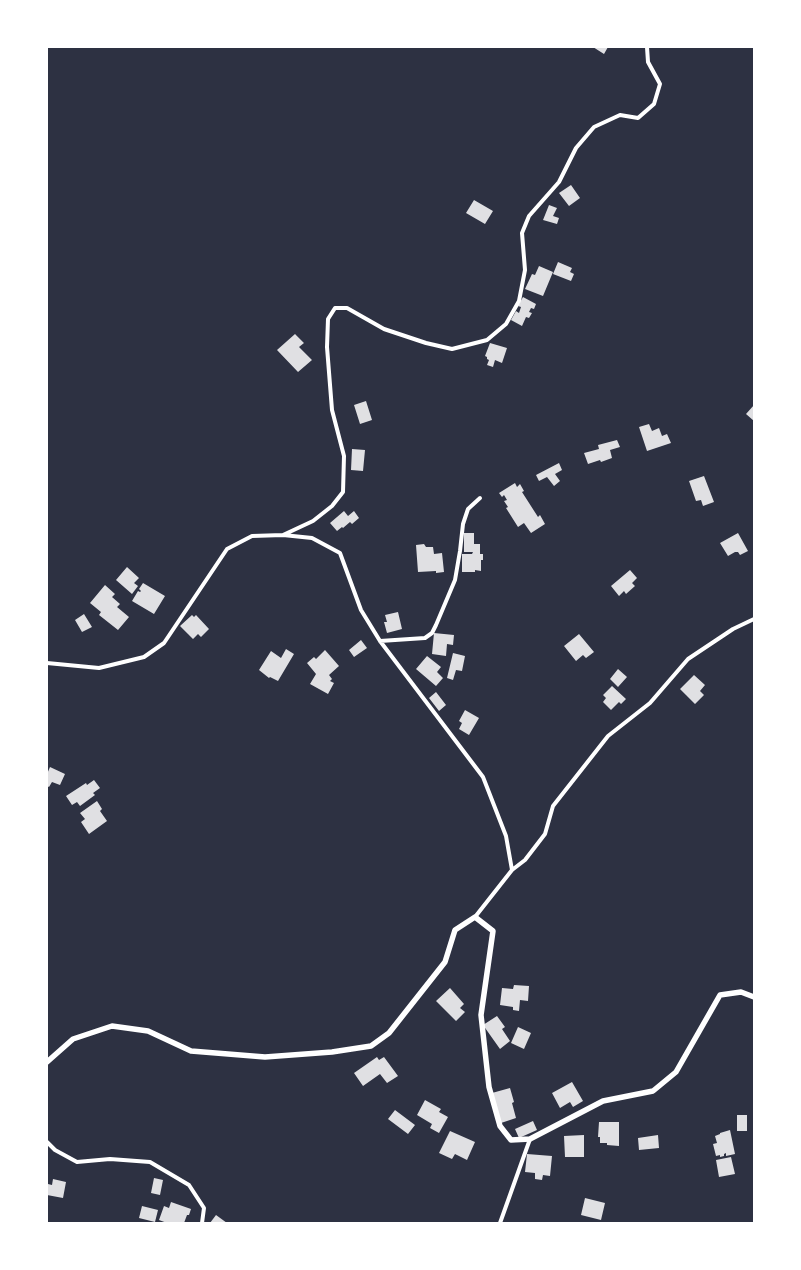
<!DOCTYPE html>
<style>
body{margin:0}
#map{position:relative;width:801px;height:1270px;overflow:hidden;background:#2d3142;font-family:"Golos Text",sans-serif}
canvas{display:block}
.frame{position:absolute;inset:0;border:48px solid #fff;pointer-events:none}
</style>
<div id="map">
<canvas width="801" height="1270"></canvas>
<div class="frame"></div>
</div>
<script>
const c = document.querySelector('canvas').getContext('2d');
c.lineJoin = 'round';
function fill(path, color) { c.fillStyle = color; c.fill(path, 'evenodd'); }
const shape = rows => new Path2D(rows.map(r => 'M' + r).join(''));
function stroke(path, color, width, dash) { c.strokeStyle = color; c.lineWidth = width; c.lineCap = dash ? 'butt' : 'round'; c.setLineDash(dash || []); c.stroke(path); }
const building = shape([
 [593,47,608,47,604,54],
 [571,185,580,198,569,206,559,193],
 [474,200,493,211,485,224,466,213],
 [549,205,557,208,553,216,559,218,557,224,543,220],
 [558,262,572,268,570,272,574,274,571,281,553,274],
 [539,266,553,272,543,296,525,289,532,274,535,275],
 [523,297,536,304,534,309,531,308,529,312,532,313,529,318,526,317,522,326,511,320,516,311,519,313,521,307,518,306],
 [295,334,304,343,299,347,312,360,298,372,277,350],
 [490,343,507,348,502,363,495,360,493,367,487,365,489,360,487,359,487,357,485,356],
 [366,401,372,420,360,424,354,405],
 [754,405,754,421,746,414],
 [649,424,652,431,659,428,662,436,667,434,671,443,647,451,639,427],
 [617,440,620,447,610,450,612,458,601,462,600,460,588,464,584,453,599,449,598,445],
 [352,449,365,450,363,471,351,470],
 [559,463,562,470,555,474,560,481,554,486,547,477,539,481,536,475],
 [704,476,714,502,703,506,701,500,696,501,689,481],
 [515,483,517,487,520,484,524,491,522,492,538,517,540,515,545,524,531,533,524,523,518,527,506,508,508,507,504,501,507,500,504,495,502,497,499,493],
 [344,511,348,516,354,511,359,518,352,524,350,522,343,528,342,527,337,531,330,523],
 [464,533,474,533,474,544,480,544,480,554,483,554,483,560,481,560,481,571,475,570,475,572,462,572,462,554,472,554,473,552,464,552],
 [738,533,748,551,740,555,738,552,735,552,728,556,720,543],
 [424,544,426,547,433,547,434,554,442,553,444,572,436,573,436,571,418,572,416,545],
 [127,567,139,578,134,583,138,586,132,594,116,580],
 [630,570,637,578,632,583,635,586,626,594,624,591,619,596,611,586],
 [143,583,165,596,154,614,132,601,138,591,140,592,141,591,139,589],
 [105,585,115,594,112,597,120,604,117,607,129,617,118,630,99,615,101,612,90,603],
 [398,612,402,629,387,633,384,622,387,622,385,615],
 [84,614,92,627,82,632,75,620],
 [192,615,194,617,196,615,209,629,201,637,198,634,193,639,180,626],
 [434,633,454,635,453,645,447,644,446,656,432,654],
 [579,634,594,652,586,658,583,655,576,661,564,646],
 [361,640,367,648,354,657,349,650],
 [286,649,294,654,278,681,270,677,269,678,259,670,271,651,281,658],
 [325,650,339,666,329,675,332,679,330,681,334,683,328,694,310,684,316,674,307,663,314,657,316,659],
 [453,653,465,656,462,671,456,670,453,680,447,678],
 [427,656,441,667,437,672,443,678,436,686,416,669],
 [618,669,627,677,618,687,610,679],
 [694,675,705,685,700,691,704,695,695,704,680,689],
 [612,686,626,699,621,704,619,702,611,710,603,702,606,698,603,695],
 [436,692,446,705,439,711,429,698],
 [465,710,479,718,469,735,459,729,462,723,459,721],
 [50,767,65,774,60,785,52,782,49,787,47,786,47,774],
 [94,780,100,788,93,793,95,795,80,806,77,802,72,805,66,796,86,783,87,785],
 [97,801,102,809,100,811,107,821,89,834,81,822,85,819,80,813],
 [514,985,529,986,528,1001,520,1000,519,1011,513,1010,513,1007,500,1005,502,988,513,989],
 [450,988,464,1004,460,1008,465,1012,456,1021,436,1001],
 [497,1016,505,1027,502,1029,510,1041,500,1049,483,1025],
 [518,1027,531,1033,524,1049,511,1043],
 [377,1057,379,1060,384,1057,398,1076,387,1083,380,1074,363,1086,354,1073],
 [572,1082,583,1101,573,1107,570,1102,560,1108,552,1093],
 [510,1088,514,1102,512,1103,516,1118,501,1123,492,1093],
 [425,1100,441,1109,439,1112,448,1117,439,1133,430,1128,432,1124,417,1115],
 [395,1110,415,1125,408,1134,388,1119],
 [737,1115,747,1115,747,1131,737,1131],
 [533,1121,537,1130,519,1138,515,1129],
 [599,1122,619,1122,619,1146,607,1145,607,1143,600,1143,600,1137,598,1137],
 [730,1130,735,1154,726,1156,726,1153,724,1154,724,1156,720,1157,720,1155,716,1156,713,1144,717,1143,715,1136,720,1134,720,1133],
 [450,1131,475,1142,467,1160,455,1154,452,1159,439,1153],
 [584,1135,584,1157,565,1157,564,1136],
 [658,1135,659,1148,639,1150,638,1138],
 [527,1154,552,1156,550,1176,543,1175,542,1180,535,1179,535,1173,525,1172],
 [731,1157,735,1174,719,1177,716,1160],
 [154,1178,163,1180,160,1195,151,1193],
 [53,1179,66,1182,63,1198,47,1195,48,1184,52,1185],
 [585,1198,605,1203,601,1220,581,1215],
 [171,1202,191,1209,189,1215,187,1215,184,1223,167,1223,159,1220,164,1206,169,1208],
 [142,1206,158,1210,155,1222,139,1218],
 [216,1215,227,1223,210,1223]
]);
const minor = shape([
 [283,535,313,521,332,506,343,492,344,456,332,410,327,347,328,319,335,308,347,308,384,329,426,343,452,349,487,340,506,324,519,301,525,270,522,233,529,216,559,182,576,148,594,127,620,115,638,118,654,104,660,84,648,62,647,47],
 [380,641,425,638,432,633,436,625,455,580,460,551,463,524,468,509,480,498],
 [47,663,99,668,144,657,164,643,227,549,252,536,283,535,312,538,340,553,361,610,380,641,483,777,506,836,512,870],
 [475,917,512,870,525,860,545,834,553,806,608,736,650,703,688,659,733,629,754,619],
 [47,1142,55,1150,77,1162,110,1159,150,1162,189,1185,204,1208,202,1223],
 [500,1223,530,1139]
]);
const tertiary = shape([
 [47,1062,73,1039,112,1026,148,1031,191,1051,265,1057,332,1052,371,1046,389,1033,445,962,455,930,475,917,493,931,481,1015,489,1087,500,1126,511,1140,530,1139,603,1101,653,1091,676,1072,720,995,741,992,754,997]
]);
fill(building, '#e0e0e3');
stroke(minor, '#fff', 4);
stroke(tertiary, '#fff', 5.5);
</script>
